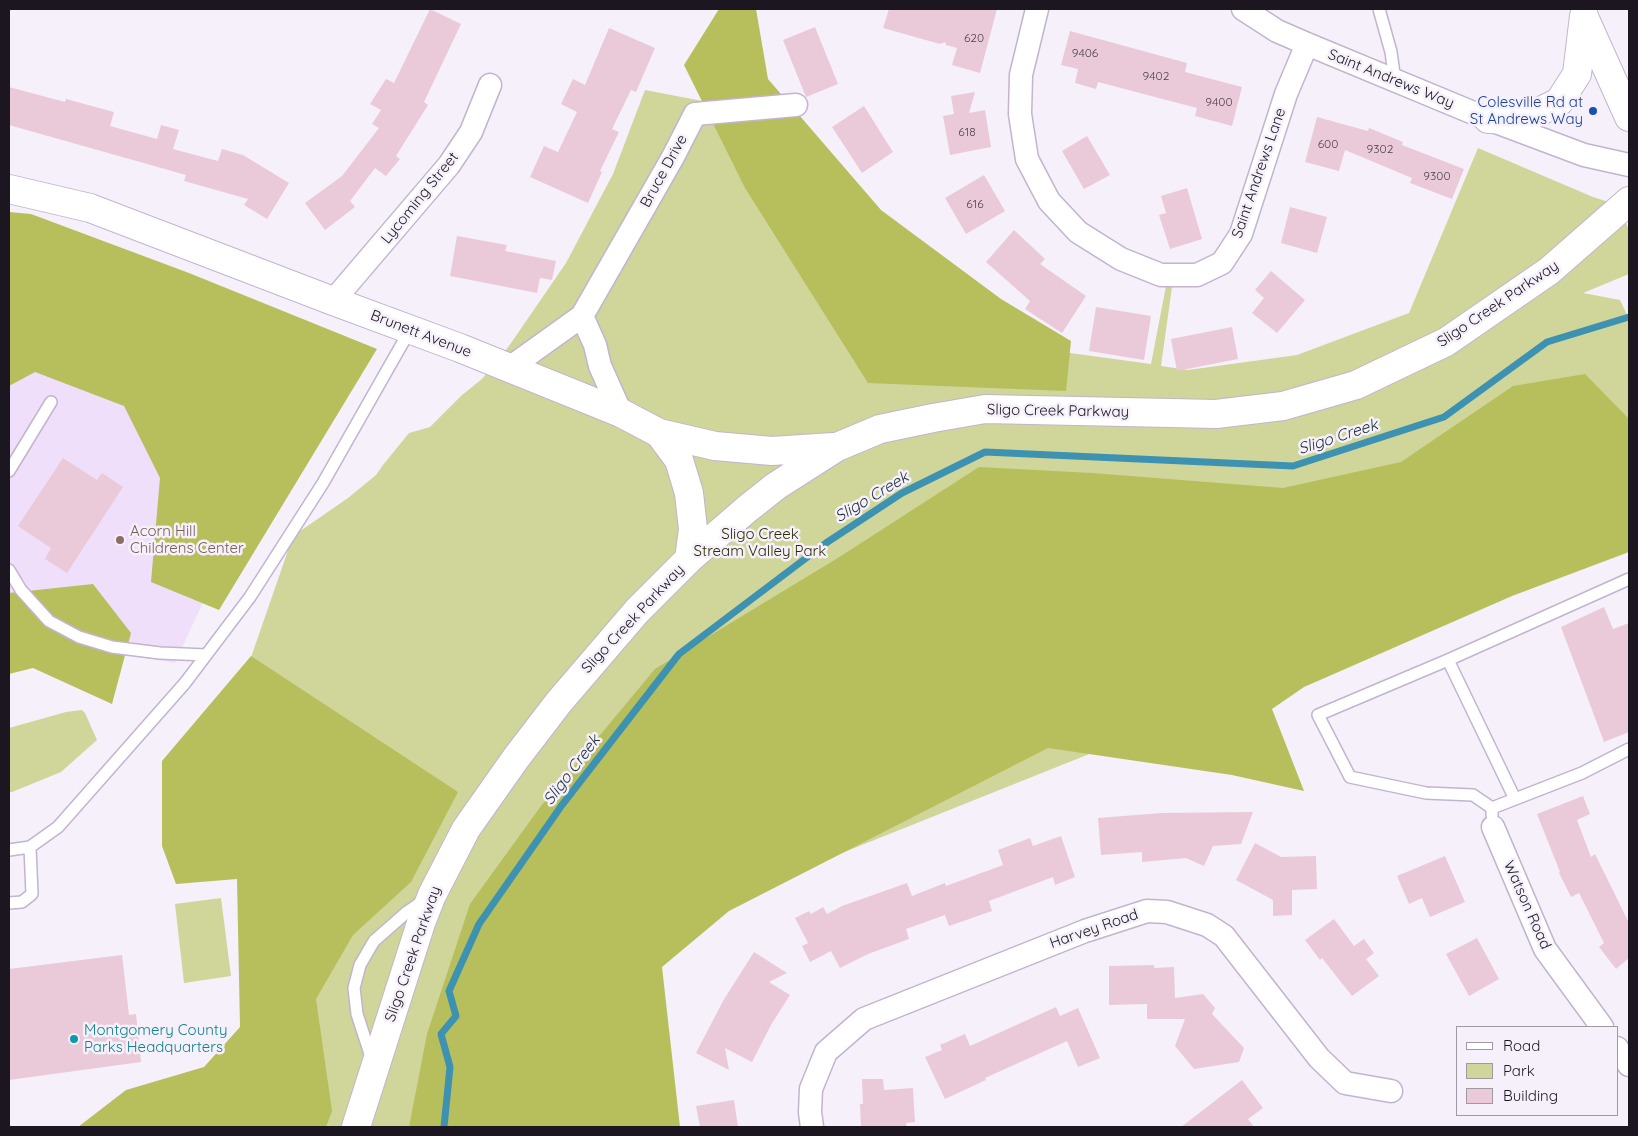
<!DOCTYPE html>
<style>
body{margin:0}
#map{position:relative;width:1638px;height:1136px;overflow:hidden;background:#f6f0fb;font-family:Quicksand,sans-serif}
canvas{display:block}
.frame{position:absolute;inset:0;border:10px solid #1b161f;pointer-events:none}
.legend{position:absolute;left:1456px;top:1026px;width:162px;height:90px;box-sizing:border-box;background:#f6f0fb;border:1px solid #9e99a3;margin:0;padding:6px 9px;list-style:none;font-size:15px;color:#1b161f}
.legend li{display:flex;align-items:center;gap:10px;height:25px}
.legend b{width:25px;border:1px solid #9e99a3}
</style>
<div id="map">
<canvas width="1638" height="1136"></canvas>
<div class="frame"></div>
<ul class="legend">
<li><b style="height:6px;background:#fff"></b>Road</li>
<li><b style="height:14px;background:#d0d59a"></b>Park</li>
<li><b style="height:14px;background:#eacad8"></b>Building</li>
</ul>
</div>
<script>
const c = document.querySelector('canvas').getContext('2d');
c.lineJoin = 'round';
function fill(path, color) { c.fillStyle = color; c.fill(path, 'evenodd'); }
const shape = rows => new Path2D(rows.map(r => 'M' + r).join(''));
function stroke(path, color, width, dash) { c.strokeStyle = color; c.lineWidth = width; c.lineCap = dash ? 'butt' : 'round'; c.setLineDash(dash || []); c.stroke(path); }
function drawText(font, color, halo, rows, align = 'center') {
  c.font = font + ' Quicksand,sans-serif'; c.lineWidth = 5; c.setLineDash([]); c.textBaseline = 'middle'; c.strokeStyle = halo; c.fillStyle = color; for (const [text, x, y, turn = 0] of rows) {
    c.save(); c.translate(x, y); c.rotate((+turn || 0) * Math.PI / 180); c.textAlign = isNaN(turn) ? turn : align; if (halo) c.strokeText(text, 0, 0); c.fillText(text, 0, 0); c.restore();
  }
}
const built = shape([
 [9,323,276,443,175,663,9,636]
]);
const green = shape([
 [645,90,786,117,918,264,1048,350,1151,364,1166,286,1172,287,1161,366,1188,370,1297,355,1409,313,1478,148,1593,197,1618,205,1629,230,1629,274,1583,293,1620,300,1629,319,1629,538,632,937,657,1127,142,1127,278,1077,248,666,293,536,348,498,376,475,383,465,409,433,430,427,462,395,482,379,509,346,566,263,613,174],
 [82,710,85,713,97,740,61,772,12,792,9,792,9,728,66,712],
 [221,898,231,976,184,983,175,904]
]);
const forest = shape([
 [719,9,756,9,768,79,881,210,1001,299,1071,341,1066,391,868,383,745,188,684,65],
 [9,212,31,214,189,273,377,349,219,610,151,582,160,478,124,406,35,372,9,386],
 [1585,374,1629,419,1629,552,1512,596,1304,687,1272,709,1304,791,1232,775,1048,748,729,911,662,967,680,1127,409,1127,427,1034,470,904,541,806,655,669,841,556,979,467,1092,473,1283,488,1401,462,1513,386],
 [93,584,131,633,112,704,33,668,9,674,9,593],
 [251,656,458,792,411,882,353,935,316,999,332,1111,326,1127,78,1127,126,1090,204,1067,240,1027,237,879,176,884,162,846,162,761]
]);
const stream = shape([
 [444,1127,450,1067,441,1034,456,1016,449,991,479,924,562,805,679,654,826,543,902,493,985,452,1293,466,1444,417,1547,342,1629,317]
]);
const building = shape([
 [430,9,461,24,424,102,428,105,396,156,400,159,386,176,375,168,350,201,355,207,325,230,305,203,342,176,379,128,372,124,381,110,370,104,386,79,394,83],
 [889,9,997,9,980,73,952,65,957,48,946,45,945,42,940,44,883,28],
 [815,27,838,84,806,97,783,40],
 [609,28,655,48,636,92,631,90,612,129,619,132,600,171,602,172,588,203,530,177,544,146,558,152,577,112,561,104,573,79,585,85],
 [1070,31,1187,63,1185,72,1242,87,1232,126,1195,116,1197,108,1098,82,1096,89,1075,83,1078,69,1061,65],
 [9,87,65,102,66,99,114,112,110,126,157,139,161,125,179,130,173,149,218,161,222,149,243,155,289,183,267,219,244,205,248,199,184,181,186,175,9,125],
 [975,92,969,113,985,110,991,147,950,155,943,116,954,114,951,96],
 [864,106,893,152,862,173,832,127],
 [1317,117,1368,131,1369,128,1403,142,1402,145,1464,169,1452,199,1410,183,1412,178,1345,150,1339,171,1305,162],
 [1087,136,1110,175,1084,189,1062,151],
 [984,175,1005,211,966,234,945,198],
 [1187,188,1202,239,1170,249,1159,215,1166,213,1161,196],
 [1290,207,1327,217,1317,253,1281,243],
 [1014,230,1045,259,1040,264,1086,296,1062,333,1025,309,1030,301,986,262],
 [457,236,507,245,505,251,556,261,552,280,540,278,537,293,450,276],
 [1271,271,1305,300,1277,333,1252,313,1264,298,1255,290],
 [1096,307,1151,316,1144,360,1089,351],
 [1232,327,1238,359,1177,371,1171,339],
 [63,458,97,480,102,473,123,487,67,573,45,559,51,548,18,526],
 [1604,607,1613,629,1629,623,1629,732,1604,742,1561,627],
 [1583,796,1590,814,1577,820,1591,857,1595,854,1629,923,1629,958,1616,969,1599,947,1604,943,1579,893,1571,897,1559,873,1560,872,1537,814],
 [1253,812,1241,844,1213,846,1204,866,1186,858,1142,862,1142,852,1101,855,1098,818,1162,813],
 [1061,836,1075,877,1055,885,1053,877,989,901,992,911,949,926,945,915,906,929,909,939,868,954,840,968,831,951,810,962,802,946,808,943,795,918,809,911,811,914,823,907,827,914,842,906,907,883,912,896,945,883,946,886,1003,865,998,850,1030,838,1033,846],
 [1255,843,1281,857,1316,856,1317,889,1292,890,1292,915,1273,916,1273,900,1236,880],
 [1445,856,1465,902,1430,917,1422,898,1409,904,1397,876],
 [1334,919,1354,946,1364,939,1374,953,1366,959,1379,976,1352,996,1322,958,1320,960,1305,940],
 [1477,938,1499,979,1469,996,1446,954],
 [754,952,787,973,769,982,790,995,771,1025,752,1062,725,1048,729,1070,696,1053,723,1001],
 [122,955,129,1015,136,1014,141,1062,9,1080,9,969],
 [1154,965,1154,968,1174,967,1175,998,1203,994,1215,1008,1212,1014,1244,1048,1239,1062,1194,1069,1175,1046,1185,1019,1147,1019,1147,1004,1109,1005,1109,966],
 [1056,1007,1060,1016,1078,1008,1100,1058,1078,1067,1067,1041,985,1078,986,1080,945,1099,925,1057,942,1050,940,1045,965,1034,970,1046],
 [862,1079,883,1079,884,1090,913,1088,915,1122,906,1123,907,1127,861,1127,860,1104,863,1104],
 [1242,1080,1263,1108,1248,1119,1254,1127,1181,1127],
 [734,1100,738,1127,700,1127,696,1106]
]);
const lane = shape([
 [1379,9,1391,52,1395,81],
 [9,471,51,402],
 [9,570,21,590,49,621,79,637,112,647,160,653,206,655],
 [1448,660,1515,799],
 [1492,808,1473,795,1426,793,1350,777,1318,715,1448,660,1629,579],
 [1492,815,1492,808,1582,773,1629,749],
 [9,850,30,847,58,827,185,683,250,597,323,483,410,330],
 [9,903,22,902,32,894,30,847],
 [372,1060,357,1014,354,988,360,965,374,941,407,912,423,901]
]);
const street = shape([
 [1037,9,1021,75,1020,114,1027,159,1049,201,1078,232,1121,259,1161,275,1197,275,1222,263,1241,234,1286,94,1307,44],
 [1243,9,1277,31,1307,44,1488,119,1584,155,1629,165],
 [333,301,449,165,471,132,490,85],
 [582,316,595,345,600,366,621,413],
 [508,369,582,316,673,157,695,114,796,105],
 [1493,827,1545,949,1602,1027],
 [1617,1048,1629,1065],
 [812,1127,810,1112,811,1089,826,1052,864,1019,1085,931,1147,911,1167,912,1207,925,1224,936,1319,1058,1345,1083,1391,1091]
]);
const secondary = shape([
 [9,189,90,208,333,301,460,348,621,413,659,433,715,446,772,451,833,447],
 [659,433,679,460,689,493,693,529,689,559],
 [356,1127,421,923,432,895,466,829,516,758,559,702,637,611,689,559,747,509,776,486,837,447,880,429,933,418,985,409,1216,414,1283,406,1356,385,1446,342,1549,271,1629,201]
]);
const highway = shape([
 [1584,17,1629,117],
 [1488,119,1522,120,1559,102,1577,74,1584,16]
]);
const markers = [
 [1593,111,5,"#1a4fb4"],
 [120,540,5,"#8d6e63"],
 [74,1039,5,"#0f9aa8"]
];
const numberNames = [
 ["620",974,38],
 ["9406",1085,53],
 ["9402",1156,76],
 ["9400",1219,102],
 ["618",967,132],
 ["600",1328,144],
 ["9302",1380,149],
 ["9300",1437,176],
 ["616",975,204]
];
const streetNames = [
 ["Saint Andrews Way",1391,79,22],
 ["Bruce Drive",664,171,-61],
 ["Saint Andrews Lane",1259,173,-71],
 ["Lycoming Street",420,198,-51],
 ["Sligo Creek Parkway",1498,304,-34],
 ["Brunett Avenue",421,334,21],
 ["Sligo Creek Parkway",1058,411,1],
 ["Sligo Creek Parkway",633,619,-47],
 ["Watson Road",1527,905,66],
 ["Harvey Road",1094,929,-19],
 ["Sligo Creek Parkway",413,954,-71]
];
const transitNames = [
 ["Colesville Rd at",1583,102],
 ["St Andrews Way",1583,119]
];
const educationNames = [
 ["Acorn Hill",130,531],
 ["Childrens Center",130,548]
];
const parkNames = [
 ["Sligo Creek",760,534],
 ["Stream Valley Park",760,551]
];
const cultureNames = [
 ["Montgomery County",84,1030],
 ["Parks Headquarters",84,1047]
];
const waterNames = [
 ["Sligo Creek",1338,437,-18],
 ["Sligo Creek",872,497,-31],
 ["Sligo Creek",572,770,-53]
];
fill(built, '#efdffa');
fill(green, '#d0d59a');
fill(forest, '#b7be5c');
stroke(stream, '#3d92b1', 7);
fill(building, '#eacad8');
stroke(lane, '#c3b4ce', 14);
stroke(street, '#c3b4ce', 25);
stroke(secondary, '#c3b4ce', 30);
stroke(highway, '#c3b4ce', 30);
stroke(lane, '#fff', 11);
stroke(street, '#fff', 22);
stroke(secondary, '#fff', 28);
stroke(highway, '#fff', 28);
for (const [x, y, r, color] of markers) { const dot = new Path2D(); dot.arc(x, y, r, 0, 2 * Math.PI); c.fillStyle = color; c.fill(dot); stroke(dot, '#f6f0fb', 2); }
drawText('12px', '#4f434d', null, numberNames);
drawText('15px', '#1b161f', '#f6f0fb', streetNames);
drawText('15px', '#164399', '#f6f0fb', transitNames, 'right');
drawText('15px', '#785e54', '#f6f0fb', educationNames, 'left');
drawText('15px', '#2a2c02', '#f6f0fb', parkNames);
drawText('15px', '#0d838f', '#f6f0fb', cultureNames, 'left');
drawText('italic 16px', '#1c3139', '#f6f0fb', waterNames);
</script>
